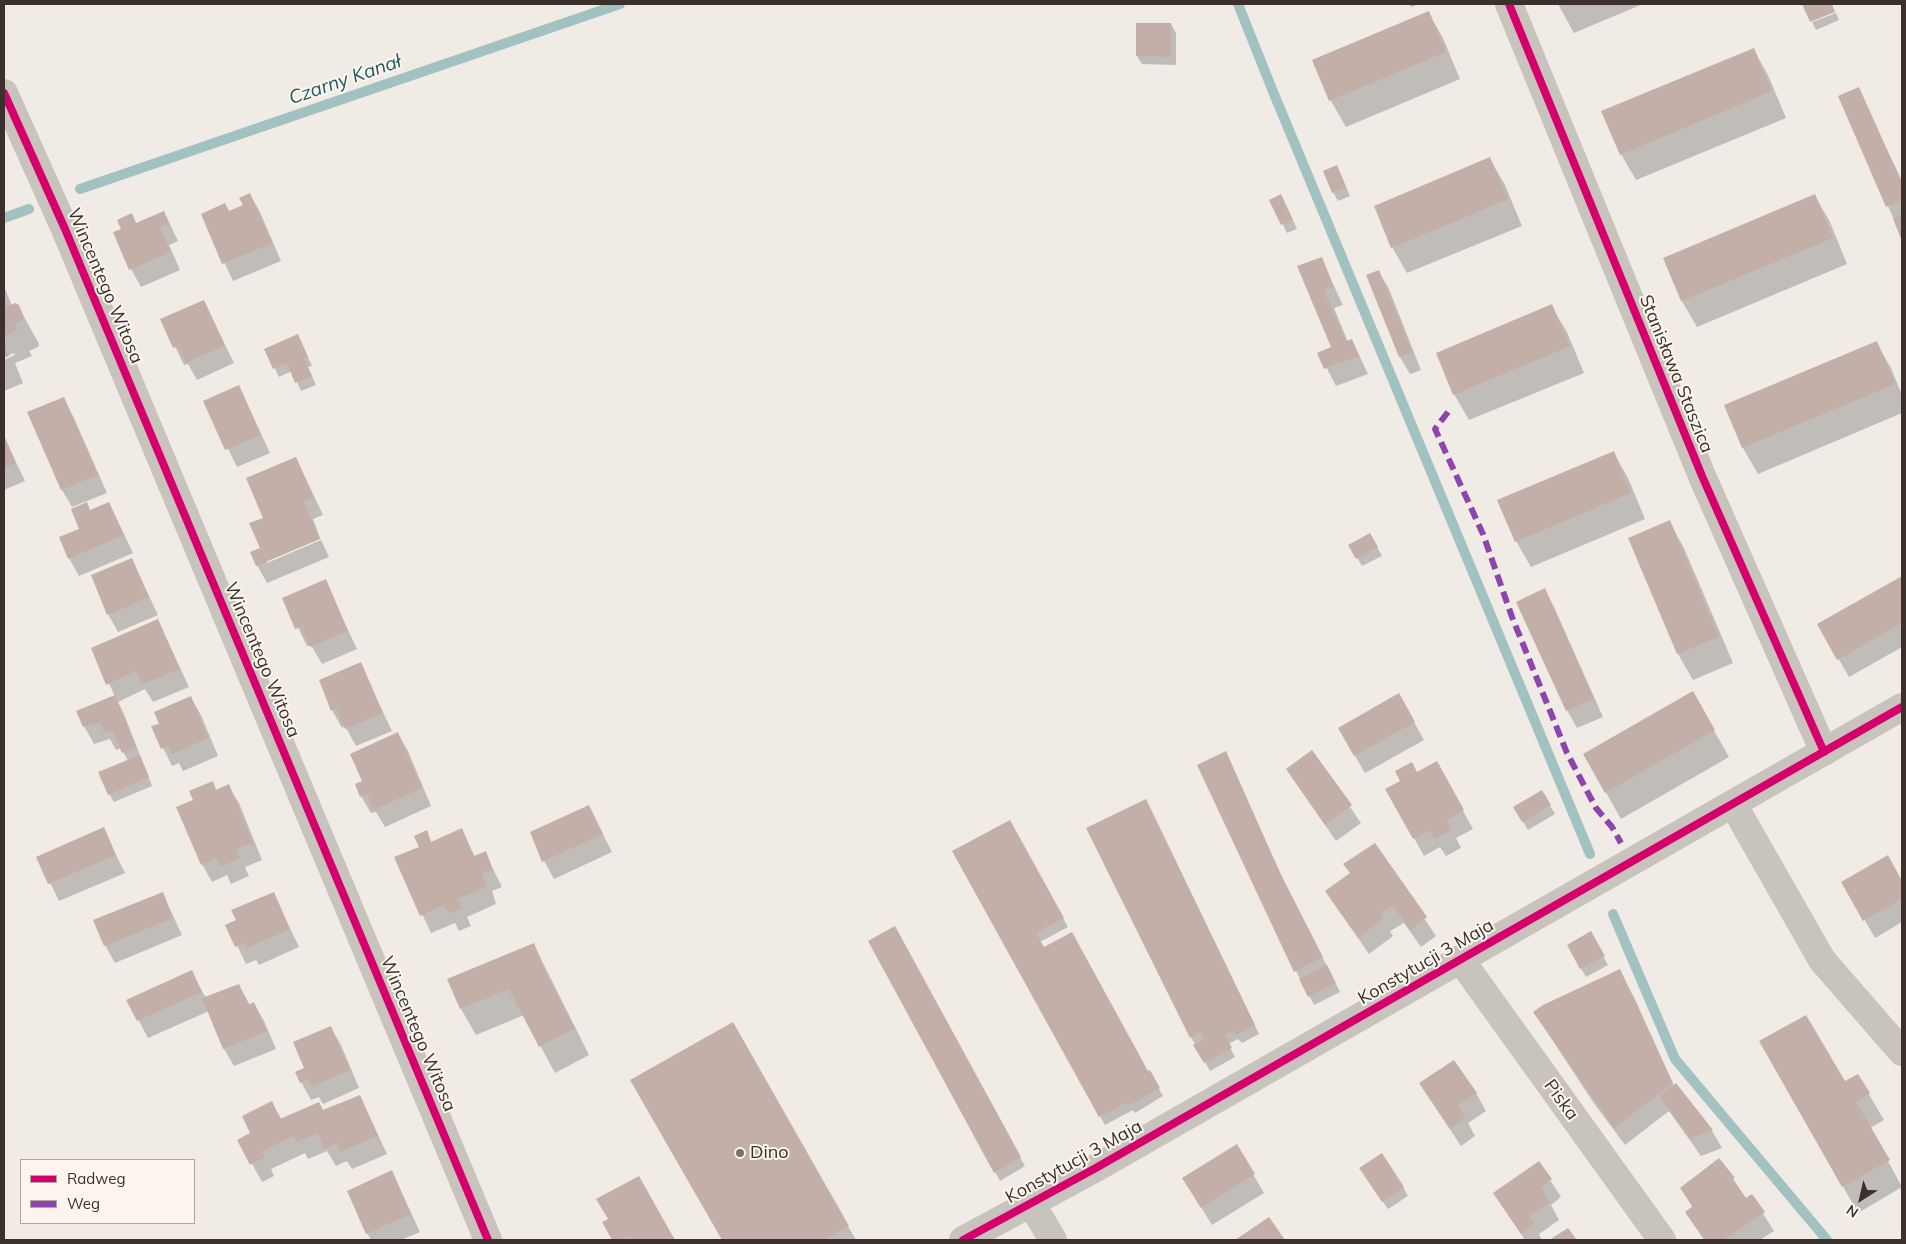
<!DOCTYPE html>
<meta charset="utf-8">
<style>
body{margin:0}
#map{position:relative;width:1906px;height:1244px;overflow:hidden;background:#f0ebe5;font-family:Mulish,sans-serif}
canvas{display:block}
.frame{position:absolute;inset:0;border:5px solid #3b302b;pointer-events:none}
.legend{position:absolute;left:20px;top:1159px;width:175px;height:65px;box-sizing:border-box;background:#fbf5ee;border:1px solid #aea6a0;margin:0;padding:6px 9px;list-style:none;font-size:15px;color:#3b302b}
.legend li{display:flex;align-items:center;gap:10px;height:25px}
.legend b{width:25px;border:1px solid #aea6a0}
.north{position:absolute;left:1836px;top:1174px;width:50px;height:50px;-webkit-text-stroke:4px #fbf5ee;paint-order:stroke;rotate:215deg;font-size:14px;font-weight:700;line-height:20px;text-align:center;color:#3b302b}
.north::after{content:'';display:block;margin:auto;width:18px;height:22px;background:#3b302b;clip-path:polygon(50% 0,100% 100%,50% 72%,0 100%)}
</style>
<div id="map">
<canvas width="1906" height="1244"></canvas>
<div class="frame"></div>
<ul class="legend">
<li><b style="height:6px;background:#d6006c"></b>Radweg</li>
<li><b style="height:6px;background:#8e44ad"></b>Weg</li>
</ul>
<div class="north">N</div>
</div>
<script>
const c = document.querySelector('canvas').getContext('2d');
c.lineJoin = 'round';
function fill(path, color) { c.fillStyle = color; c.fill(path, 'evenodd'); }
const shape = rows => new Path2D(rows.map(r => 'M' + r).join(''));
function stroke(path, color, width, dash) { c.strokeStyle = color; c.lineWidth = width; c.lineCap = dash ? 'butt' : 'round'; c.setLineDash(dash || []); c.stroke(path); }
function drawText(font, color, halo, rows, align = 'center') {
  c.font = font + ' Mulish,sans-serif'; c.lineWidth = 4; c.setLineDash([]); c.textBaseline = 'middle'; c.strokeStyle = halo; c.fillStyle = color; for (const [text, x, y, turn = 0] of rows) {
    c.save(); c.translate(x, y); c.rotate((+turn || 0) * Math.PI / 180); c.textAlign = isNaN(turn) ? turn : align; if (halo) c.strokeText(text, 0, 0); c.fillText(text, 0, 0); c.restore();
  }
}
const shadow = shape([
 [1409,4,1420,4,1411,7],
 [1558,4,1643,4,1574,33],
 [1428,12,1443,38,1460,79,1346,127,1331,101,1313,60],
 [1836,13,1839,20,1816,30,1812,22],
 [1171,24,1176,33,1176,65,1142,64,1137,56],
 [1753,49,1768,75,1786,118,1636,180,1621,154],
 [1858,89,1902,181,1902,238,1840,96],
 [1490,159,1505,185,1522,226,1407,273,1392,247],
 [1341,175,1350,196,1338,201,1333,192],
 [250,195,260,212,281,261,233,281,202,214,229,212,244,206],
 [1815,196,1830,222,1847,264,1697,327,1682,301,1664,259],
 [1271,200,1285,204,1297,229,1287,233],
 [164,212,178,241,169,245,180,270,141,287,131,269,123,230],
 [1321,259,1343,305,1334,308,1348,342,1352,340,1368,374,1336,386,1319,353,1333,348,1299,267],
 [1379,272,1389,289,1421,370,1410,374,1400,357,1368,276],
 [4,286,12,306,18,306,39,344,38,347,29,351,32,356,15,363,23,383,4,391,4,360,15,355,14,353,4,357],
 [204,302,234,363,197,380,188,364,184,365,162,320],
 [1551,306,1567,332,1584,373,1469,420,1454,394],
 [1876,342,1891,368,1902,395,1902,413,1758,474,1743,448,1726,406],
 [302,344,312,366,308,367,316,385,301,391,292,371,279,377,266,350],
 [239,386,270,453,237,467,205,401],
 [63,398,73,416,107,493,72,507,62,490,29,413],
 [4,437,25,481,4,490],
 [1613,452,1628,478,1645,519,1531,567,1516,541],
 [296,458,323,515,313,519,320,538,267,560,267,563,321,540,329,557,267,583,257,565,265,518],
 [109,503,133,553,79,576,69,558,80,530,90,511],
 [1669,522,1684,548,1733,663,1693,680,1678,654,1630,538],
 [1375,543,1382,556,1362,566,1350,545],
 [132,560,158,615,118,632,108,614],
 [1902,577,1902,647,1849,677,1819,625],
 [325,581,357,649,322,664,311,645,307,646,284,599],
 [1544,590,1554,607,1603,717,1577,728,1567,710],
 [158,621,189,687,153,702,145,689,118,702,124,714,152,786,114,802,109,794,128,761,121,748,116,750,110,739,94,744,84,726,115,696,92,649],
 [360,664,392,731,356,746,345,726,342,728,332,710],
 [1692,692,1729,757,1621,819,1584,754],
 [1399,695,1424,740,1365,773,1339,728],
 [191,698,201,715,218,756,183,771,179,763,172,766,153,727,160,724],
 [398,734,408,751,431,806,385,827,376,812,371,813,361,796],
 [1312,752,1361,823,1336,841,1287,770],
 [1226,753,1284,881,1340,992,1314,1005,1296,971],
 [1417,773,1446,780,1473,829,1456,838,1461,848,1446,856,1440,847,1424,856,1414,838,1402,782],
 [212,783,217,791,228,786,239,803,262,860,245,867,249,876,231,884,227,875,212,882,202,864,194,800],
 [1542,792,1555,814,1528,830,1515,808],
 [589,807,612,852,554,879,544,861],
 [1150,809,1259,1034,1242,1043,1238,1039,1228,1044,1235,1057,1210,1071,1191,1037],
 [1010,821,1068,927,1040,942,1147,1072,1149,1072,1163,1096,1135,1113,1133,1110,1105,1125,954,851],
 [103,829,125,873,59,901,38,858],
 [461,830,475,857,485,853,502,887,492,891,496,904,467,917,471,926,459,931,455,923,431,933,396,858,421,847,426,832,432,843],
 [1374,844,1436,936,1421,947,1404,923,1390,931,1393,936,1369,954,1326,891,1351,874,1345,865],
 [1887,857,1902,883,1902,922,1875,938,1843,882],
 [273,893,299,947,259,965,256,960,246,964,227,925,237,921],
 [163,894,182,935,115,963,105,945],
 [894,927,1025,1166,1000,1181,869,941],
 [1590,933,1608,965,1586,977,1568,945],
 [534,945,589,1055,555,1073,524,1015,476,1035,461,1009,449,980],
 [1619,971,1634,997,1674,1086,1676,1084,1712,1131,1722,1148,1701,1156,1669,1111,1625,1145,1593,1102,1534,1012],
 [191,972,206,998,239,985,250,1005,254,1004,264,1021,276,1049,234,1066,224,1049,209,1011,148,1038,128,1000],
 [732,1024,856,1240,723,1240,632,1080],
 [331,1028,341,1045,359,1088,323,1104,319,1097,311,1100,301,1082,305,1069],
 [1761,1042,1844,1083,1858,1076,1884,1120,1870,1128,1902,1187,1858,1213],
 [1420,1084,1476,1093,1486,1111,1468,1123,1475,1136,1461,1146],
 [360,1096,387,1154,352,1169,347,1161,336,1166,327,1151,308,1159,305,1153,271,1169,274,1176,262,1182,239,1140,252,1134,272,1103,282,1120,324,1111],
 [1236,1145,1264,1193,1212,1225,1194,1196],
 [1719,1159,1746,1200,1751,1195,1774,1231,1760,1240,1704,1240,1686,1213,1693,1208,1681,1189],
 [1539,1163,1561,1197,1551,1205,1559,1220,1539,1234,1542,1240,1525,1240,1494,1193],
 [392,1172,420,1232,401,1240,371,1240,367,1233],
 [1366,1177,1403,1187,1408,1196,1388,1209],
 [649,1195,674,1240,614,1240,604,1223]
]);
const stream = shape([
 [1238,4,1274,94,1590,854],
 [80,189,620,4],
 [4,218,29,209],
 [1613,914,1675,1059,1827,1240]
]);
const building = shape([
 [1802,4,1832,4,1835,12,1810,22],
 [1429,11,1446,52,1329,101,1312,60],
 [1136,23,1171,23,1171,57,1136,56],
 [1754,48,1772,91,1620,155,1601,111],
 [1859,87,1902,183,1902,200,1886,207,1838,96],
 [1490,157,1508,199,1391,248,1374,206],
 [1337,165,1346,187,1332,193,1323,171],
 [250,193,272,243,222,264,201,214,225,203,229,211,243,205,239,198],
 [1281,194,1293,220,1281,225,1269,200],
 [1815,194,1833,238,1681,301,1663,258],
 [164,211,169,223,160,227,171,252,129,270,113,232,121,229,117,220,132,213,136,223],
 [1902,215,1902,241,1893,219],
 [1322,257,1334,287,1324,290,1346,341,1352,339,1359,356,1324,369,1317,353,1331,347,1297,266],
 [1379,270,1412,352,1399,357,1366,275],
 [4,298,7,307,15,303,19,305,24,317,23,320,15,324,17,330,4,336],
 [204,300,225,345,186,363,178,346,173,348,160,319],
 [1552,304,1570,346,1453,395,1436,353],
 [298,334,308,357,304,359,312,376,295,383,287,363,273,369,264,349],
 [1877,341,1895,384,1742,448,1724,405],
 [4,343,9,356,4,358],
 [239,385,261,435,225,450,203,401],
 [64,397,98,475,61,490,27,412],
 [4,435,16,463,4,468],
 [1614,451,1631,493,1515,542,1497,500],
 [296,457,314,498,304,501,320,539,256,566,250,552,260,548,249,523,263,518,246,478],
 [87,502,90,510,109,502,124,535,68,559,59,537,79,529,71,509],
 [1670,520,1719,637,1677,654,1628,538],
 [1370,533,1378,547,1356,559,1348,545],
 [132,558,149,597,107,615,91,575],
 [1902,576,1902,623,1837,660,1817,624],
 [326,579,348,631,310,647,301,627,295,629,282,598],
 [1545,588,1594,699,1566,711,1516,602],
 [158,619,180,669,141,685,136,671,106,685,91,648],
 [361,662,383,713,345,729,336,708,331,711,319,680],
 [1693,691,1715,730,1605,793,1583,754],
 [1399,693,1415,722,1354,756,1338,728],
 [115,695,136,747,122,753,112,730,105,733,100,722,83,727,76,711],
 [191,696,208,738,172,754,168,746,161,749,151,726,159,724,154,712],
 [398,732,422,788,373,810,367,794,360,797,355,784,362,781,350,754],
 [1312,750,1352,805,1325,825,1286,769],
 [1226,751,1279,871,1323,957,1294,972,1197,765],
 [140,755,149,777,108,795,98,772],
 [1437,761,1464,810,1447,820,1452,830,1434,839,1429,830,1413,839,1385,789,1400,781,1395,771,1412,762,1417,772],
 [213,781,216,790,229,784,253,843,236,849,240,858,220,867,216,858,201,865,176,807,193,800,189,791],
 [1542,790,1551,805,1522,822,1513,807],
 [1146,799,1255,1025,1236,1035,1233,1031,1225,1035,1232,1048,1204,1063,1193,1045,1205,1039,1201,1032,1190,1038,1086,828],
 [589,805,603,834,542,862,530,832],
 [1010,820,1064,918,1036,933,1044,947,1072,932,1148,1071,1150,1070,1160,1088,1129,1105,1128,1102,1099,1117,952,851],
 [104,827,116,855,48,884,36,857],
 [462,828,474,856,486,851,493,870,482,873,487,886,458,899,462,908,448,914,444,905,420,916,394,857,419,847,414,836,427,830,431,842],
 [1375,843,1427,917,1410,930,1393,906,1381,913,1384,918,1358,938,1325,891,1350,873,1343,864],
 [1888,855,1902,881,1902,899,1863,921,1841,882],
 [163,892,173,918,104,946,93,920],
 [274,892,290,929,247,948,245,943,235,947,225,925,236,920,231,910],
 [895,926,1021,1157,994,1173,868,941],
 [1591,931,1605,956,1580,969,1567,945],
 [534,943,546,973,575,1028,539,1047,509,989,460,1009,447,979],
 [1327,965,1336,983,1308,997,1299,979],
 [1620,969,1673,1083,1614,1128,1533,1012,1543,1005],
 [192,970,202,992,137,1021,126,1000],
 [239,984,248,1005,254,1002,267,1031,223,1049,202,998],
 [1806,1015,1845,1081,1858,1074,1870,1093,1856,1102,1890,1160,1842,1187,1759,1041],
 [733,1022,849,1226,824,1240,722,1240,630,1080],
 [331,1026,350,1070,312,1087,308,1079,300,1083,295,1072,304,1068,293,1042],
 [1454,1060,1477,1093,1458,1105,1466,1118,1450,1129,1419,1083],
 [1676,1083,1713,1130,1690,1138,1659,1096],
 [360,1095,378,1136,340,1152,337,1143,324,1149,318,1133,297,1142,294,1136,262,1151,265,1157,250,1165,237,1140,250,1133,242,1116,272,1101,280,1119,319,1102,323,1110],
 [1237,1144,1255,1174,1201,1208,1182,1178],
 [1382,1153,1404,1187,1382,1202,1359,1168],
 [1719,1158,1735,1178,1733,1179,1746,1198,1752,1194,1765,1212,1724,1240,1705,1240,1685,1212,1693,1206,1680,1188],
 [1539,1161,1552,1179,1541,1187,1550,1202,1529,1216,1534,1224,1521,1234,1493,1193],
 [392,1170,411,1214,366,1234,347,1191],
 [639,1176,662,1217,675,1240,630,1240,628,1236,621,1240,612,1240,602,1222,608,1219,596,1199],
 [1269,1217,1285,1240,1235,1240],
 [1568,1228,1577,1240,1549,1240]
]);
const minor = shape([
 [1509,4,1702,476,1824,752],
 [4,93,65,229,488,1240],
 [1733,804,1822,960,1902,1052],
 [1460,959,1662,1240],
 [1031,1203,1053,1240],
 [963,1240,1094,1169,1902,707]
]);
const quiet = shape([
 [1448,412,1435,429,1483,534,1512,617,1567,753,1596,808,1612,827,1621,843]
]);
const cycleway = shape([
 [1509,4,1702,476,1824,752],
 [4,93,65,229,488,1240],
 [963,1240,1094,1169,1902,707]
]);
const markers = [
 [740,1153,5,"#7a716c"]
];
const streetNames = [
 ["Wincentego Witosa",105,286,67],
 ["Stanisława Staszica",1676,374,68],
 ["Wincentego Witosa",262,660,67],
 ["Konstytucji 3 Maja",1426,962,-30],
 ["Wincentego Witosa",418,1034,67],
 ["Piska",1561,1100,54],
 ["Konstytucji 3 Maja",1074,1162,-29]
];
const poiNames = [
 ["Dino",750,1153]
];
const waterNames = [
 ["Czarny Kanał",345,80,-19]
];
fill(shadow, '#0003');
stroke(stream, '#a1c2c1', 10);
fill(building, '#c3afa7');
stroke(minor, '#c9c3be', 28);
stroke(quiet, '#8e44ad', 6, [12, 6]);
stroke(cycleway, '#d6006c', 8);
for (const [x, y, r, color] of markers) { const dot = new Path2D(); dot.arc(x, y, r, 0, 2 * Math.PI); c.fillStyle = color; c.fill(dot); stroke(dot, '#fbf5ee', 2); }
drawText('18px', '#3b302b', '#fbf5ee', streetNames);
drawText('18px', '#3b302b', '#fbf5ee', poiNames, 'left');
drawText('italic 19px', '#1f5a5e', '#fbf5ee', waterNames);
</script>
